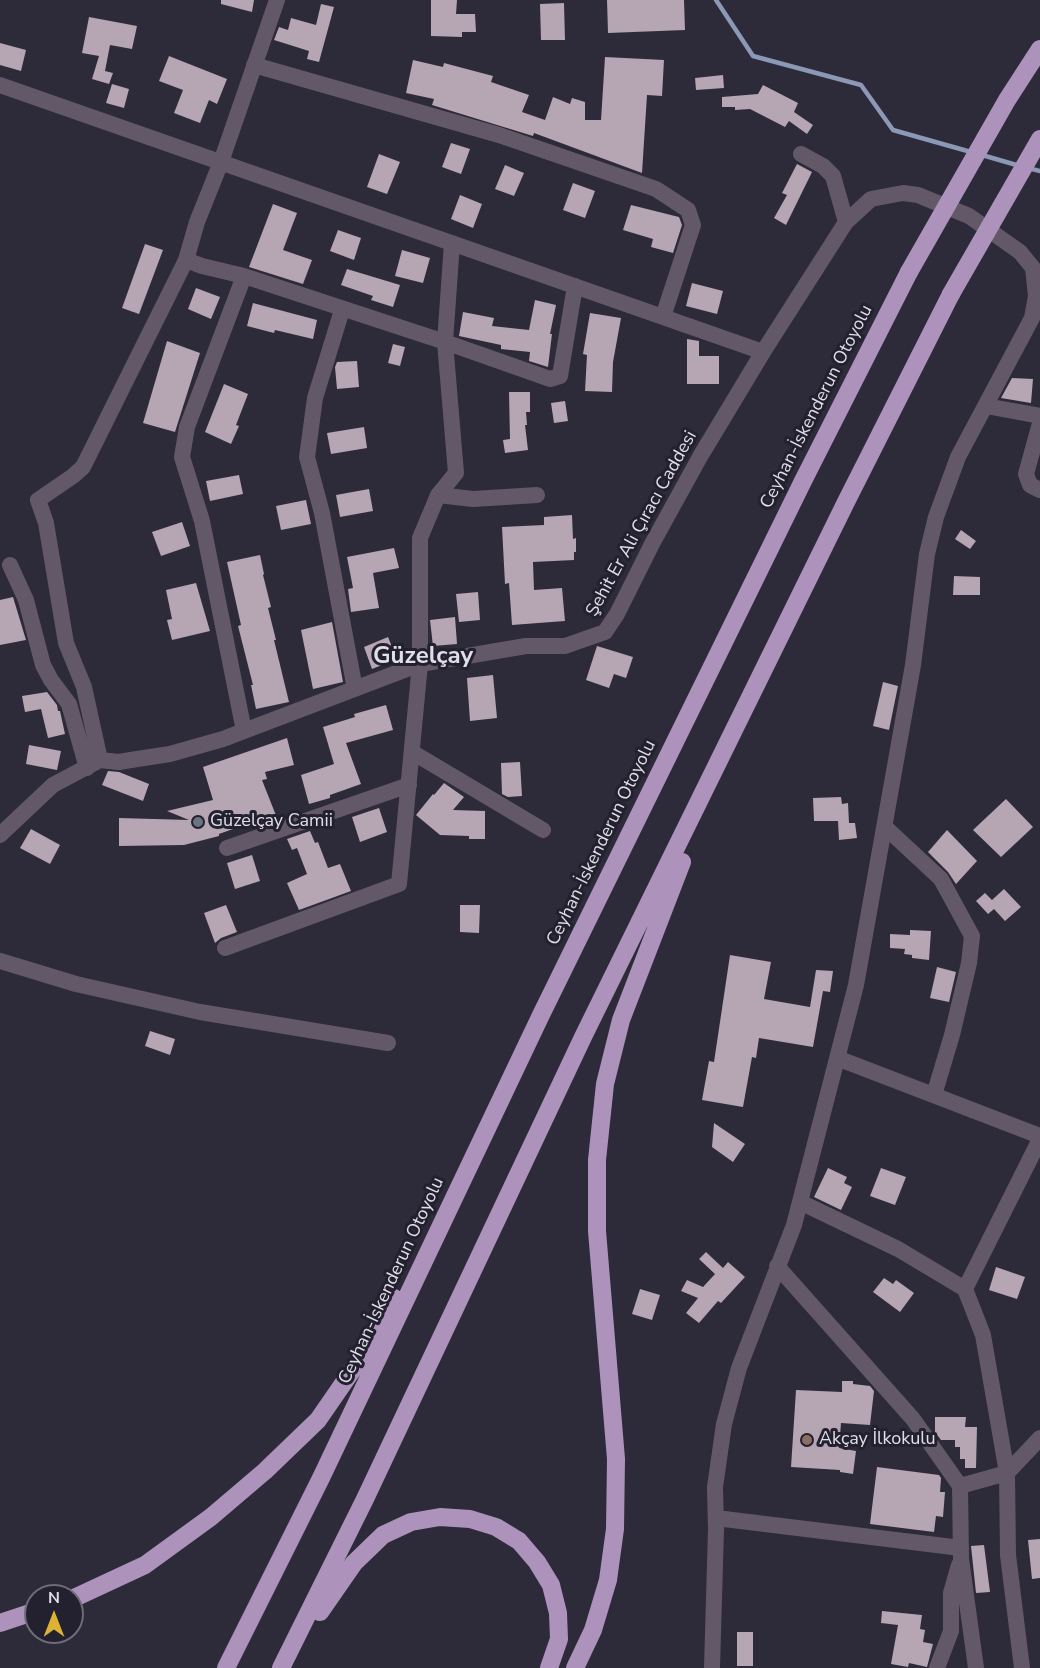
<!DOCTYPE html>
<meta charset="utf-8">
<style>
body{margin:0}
#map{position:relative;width:1040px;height:1668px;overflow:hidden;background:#2d2a39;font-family:"Nunito Sans",sans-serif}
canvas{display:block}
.north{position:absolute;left:24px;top:1584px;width:60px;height:60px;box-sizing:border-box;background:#23202f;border:2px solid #6f6c79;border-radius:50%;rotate:0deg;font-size:16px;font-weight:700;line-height:24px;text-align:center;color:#e0dee8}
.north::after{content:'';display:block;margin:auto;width:21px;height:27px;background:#ddb133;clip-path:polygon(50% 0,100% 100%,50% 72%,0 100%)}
</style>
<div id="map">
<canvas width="1040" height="1668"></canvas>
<div class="north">N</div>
</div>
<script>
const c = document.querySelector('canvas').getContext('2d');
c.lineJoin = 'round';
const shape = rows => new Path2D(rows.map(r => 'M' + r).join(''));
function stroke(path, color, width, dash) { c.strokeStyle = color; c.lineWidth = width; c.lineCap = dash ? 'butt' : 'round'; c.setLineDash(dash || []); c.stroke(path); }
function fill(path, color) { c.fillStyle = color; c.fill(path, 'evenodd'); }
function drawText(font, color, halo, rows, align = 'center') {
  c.font = font + ' "Nunito Sans",sans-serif'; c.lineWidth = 6; c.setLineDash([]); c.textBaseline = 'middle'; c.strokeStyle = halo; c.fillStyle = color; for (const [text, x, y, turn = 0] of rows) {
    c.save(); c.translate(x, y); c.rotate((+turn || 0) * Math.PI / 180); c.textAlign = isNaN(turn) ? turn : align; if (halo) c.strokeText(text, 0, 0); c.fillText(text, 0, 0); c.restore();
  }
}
const stream = shape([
 [716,0,753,56,861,85,893,130,971,152],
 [982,155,1020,166],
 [1028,168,1040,171]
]);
const building = shape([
 [221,0,254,0,252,12,221,4],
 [431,0,457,0,456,14,475,14,476,32,462,32,462,37,431,36],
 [607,0,684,0,685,30,608,33],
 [564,3,565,40,541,40,540,4],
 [321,4,334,7,319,62,307,59,309,51,274,40,279,27,288,30,291,18,316,25],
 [89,17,137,26,132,49,110,45,105,71,113,73,109,84,92,79,99,56,82,53],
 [0,43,26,50,21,71,0,65],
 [169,56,227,79,217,104,209,100,200,123,174,113,183,90,159,81],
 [605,57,664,60,662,96,647,95,642,173,534,133,533,136,432,105,434,99,406,93,413,60,443,67,444,63,493,76,491,82,529,95,522,112,545,120,553,97,570,104,572,98,585,102,585,120,601,120],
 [723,75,724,88,696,90,695,78],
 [112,84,129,89,124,108,106,103],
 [763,85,798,103,794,112,813,125,807,134,789,121,785,127,750,109,735,110,735,107,722,107,722,97,758,94],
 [451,143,470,149,461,174,442,167],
 [379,154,400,162,387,194,367,187],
 [797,164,812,172,786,225,774,218,787,195,782,193],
 [505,165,524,173,514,196,495,189],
 [573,183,595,191,585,218,563,210],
 [460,195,482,204,473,228,451,219],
 [273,204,297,213,283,250,312,260,303,284,249,267],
 [631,205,679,217,682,225,673,253,651,247,653,239,623,230],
 [338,230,361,238,354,260,330,251],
 [145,244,163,250,139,314,122,308],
 [402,250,430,258,423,283,395,276],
 [347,269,400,285,393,307,371,300,373,296,341,285],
 [692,283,723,291,717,314,686,306],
 [196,288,220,297,211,319,188,309],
 [535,300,556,305,550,334,552,334,548,367,529,361,530,352,501,349,501,345,459,336,463,312,494,318,492,326,529,330],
 [253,303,317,320,313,339,275,330,274,333,247,326],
 [590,313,621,318,613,362,612,392,585,391,587,355,583,354],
 [687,339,699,341,699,356,719,356,719,384,687,384],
 [167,341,200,353,175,432,143,423],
 [393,344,405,347,400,366,388,363],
 [357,361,359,387,337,389,335,367,337,362],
 [1012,378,1033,379,1031,403,1001,398],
 [224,384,248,394,236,425,239,426,231,444,205,432],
 [509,392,530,392,530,412,526,412,527,425,525,425,528,450,505,453,503,440,510,439],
 [565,401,568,421,554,423,551,403],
 [364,427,367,448,331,454,327,433],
 [239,475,243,494,210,501,206,481],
 [369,489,373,511,340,517,336,495],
 [306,500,311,524,281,530,276,506],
 [572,515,573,539,576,538,576,552,574,552,574,560,533,562,534,590,562,588,565,621,512,625,509,583,505,584,502,527,544,525,544,517],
 [182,522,190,546,161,556,152,532],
 [961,530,976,541,970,549,955,539],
 [394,548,399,568,373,573,379,608,351,612,348,589,353,588,347,557],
 [260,555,264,574,263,575,271,607,268,608,276,640,274,640,289,702,256,709,251,685,253,685,238,626,241,625,227,562],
 [954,576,980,577,980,595,953,595],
 [196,583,210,631,172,640,167,620,172,619,166,590],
 [478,592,480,620,459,622,456,594],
 [13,597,26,640,0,645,0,600],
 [455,617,457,644,433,646,430,620],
 [332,622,343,682,313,689,301,630],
 [388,637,397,659,372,669,364,647],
 [597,646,633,657,626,678,614,674,609,688,586,680],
 [493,675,497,718,470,721,467,678],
 [883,682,898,686,889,730,873,726],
 [47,692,57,705,58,711,60,711,65,734,48,738,41,709,25,712,22,696],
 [386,705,393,730,346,743,361,784,330,795,330,798,309,804,301,775,334,764,323,727,355,717,354,714],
 [287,738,294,765,265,772,267,779,262,780,277,818,249,828,247,824,219,834,219,836,184,845,119,846,119,818,189,820,167,811,213,800,203,767],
 [29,745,61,751,57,770,26,764],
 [520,762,522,796,508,797,502,794,501,763],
 [108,771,119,772,149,784,143,801,102,785],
 [444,783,464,797,453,810,485,811,485,839,469,839,469,836,440,835,416,815,433,794,434,795],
 [841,797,842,804,848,803,849,823,855,823,857,838,839,840,838,821,814,821,813,798],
 [1006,799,1033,827,1001,857,973,830],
 [379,808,387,832,360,842,352,817],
 [31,829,60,845,50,864,20,848],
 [947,830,977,861,956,884,948,872,928,852],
 [310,831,315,843,318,842,328,868,340,864,351,891,299,910,287,883,307,874,297,848,292,850,287,839],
 [252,855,260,881,235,889,227,863],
 [1004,889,1021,907,1005,921,994,909,988,914,976,901,985,893,992,900],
 [226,905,237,932,221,938,215,943,204,913],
 [460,905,480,905,479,933,460,932],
 [910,930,931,931,929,960,912,958,912,955,904,954,905,949,890,948,890,934,910,935],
 [730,955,771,962,764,999,810,1007,816,970,833,971,830,992,823,991,813,1047,759,1038,756,1058,752,1057,743,1107,702,1100,709,1061,714,1062],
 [937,967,956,972,949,1002,930,998],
 [150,1031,175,1039,170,1055,145,1046],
 [714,1123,745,1144,733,1162,712,1147],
 [828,1168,847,1177,844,1183,852,1187,841,1210,814,1197],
 [881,1168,906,1177,895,1205,870,1196],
 [706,1252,723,1268,728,1262,745,1277,721,1303,718,1301,699,1323,686,1313,698,1298,681,1291,687,1280,703,1287,715,1274,699,1259],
 [996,1267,1025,1277,1017,1299,989,1290],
 [884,1278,893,1284,896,1280,914,1293,900,1312,873,1292],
 [640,1289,660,1295,652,1320,632,1314],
 [842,1381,853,1381,853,1384,870,1386,874,1391,870,1425,841,1423,839,1448,856,1451,853,1474,840,1472,840,1470,791,1467,796,1390,842,1392],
 [935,1417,966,1417,965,1427,977,1427,976,1468,965,1468,965,1459,960,1459,960,1447,955,1447,955,1440,941,1440,935,1432],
 [877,1467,939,1475,941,1478,940,1492,945,1492,943,1517,936,1516,934,1532,870,1524],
 [1040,1539,1040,1578,1032,1579,1028,1540],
 [984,1545,990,1592,976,1593,971,1546],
 [882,1611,922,1615,920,1629,925,1630,923,1642,933,1644,927,1667,909,1663,908,1667,891,1664,898,1625,881,1623],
 [737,1632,753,1632,753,1666,737,1666]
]);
const minor = shape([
 [277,0,221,162,197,222,186,260,202,266,244,276,445,342,550,379,560,376,575,286],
 [254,65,499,135,656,189,688,210,693,225,663,317],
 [0,85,763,352],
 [801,154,823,166,833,176,846,222],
 [342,310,315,398,307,457,322,513,355,689],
 [986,406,1040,416],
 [1040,423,1026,474,1030,485,1040,490],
 [438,495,473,499,537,495],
 [10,565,26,600,43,665,51,680,69,704,87,768],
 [244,731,202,521,182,457,187,427,244,276],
 [412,752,543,830],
 [100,760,84,687,66,643,46,523,38,500,73,476,83,467,186,260],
 [885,827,941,879,972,936,969,963,952,1035,934,1095],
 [0,835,53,785,100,760,119,762,137,759,170,754,223,739,420,664,526,646,565,646,605,632,617,614,653,542,701,455,763,352,846,222,871,199,903,193,918,195,969,216,1020,252,1033,268],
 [227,848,409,785],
 [225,948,399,884,420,664,420,538,438,495,456,473,445,342,452,243],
 [0,961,76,984,200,1012,388,1043],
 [837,1058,1040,1136],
 [800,1202,898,1249,965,1289,983,1335,1007,1473,1040,1438],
 [777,1266,913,1419,960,1486,961,1559,976,1668],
 [965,1289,1040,1139],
 [960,1486,1007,1473,1008,1555,1022,1668],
 [716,1518,961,1548],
 [712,1668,716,1529,715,1487,724,1424,739,1368,794,1225,856,985,913,665,927,554,936,517,958,457,1032,318,1036,296,1033,268],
 [937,1668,951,1631,951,1593,959,1565]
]);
const highway = shape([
 [72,1599,145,1565,211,1517,265,1471,318,1420,367,1349,394,1298],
 [320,1612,354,1563,383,1535,411,1522,440,1517,470,1519,496,1527,519,1541,537,1562,551,1585,558,1613,559,1639,549,1668],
 [0,1623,36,1611],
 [226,1668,321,1478,540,1017,803,481,909,272],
 [281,1668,365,1499,583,1037,846,502,951,294],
 [575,1668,593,1630,608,1580,615,1529,616,1459,597,1231,597,1160,605,1084,621,1020,682,862]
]);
const highwayBridge = shape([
 [909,272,1007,100,1040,49],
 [951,294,1040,139]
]);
const markers = [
 [198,822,6,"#6b7280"],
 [807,1440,6,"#8d6e63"]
];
const streetNames = [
 ["Ceyhan-İskenderun Otoyolu",817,407,-63],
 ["Şehit Er Ali Çıracı Caddesi",642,524,-61],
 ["Ceyhan-İskenderun Otoyolu",602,843,-64],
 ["Ceyhan-İskenderun Otoyolu",392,1281,-65]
];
const poiNames = [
 ["Güzelçay Camii",210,822],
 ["Akçay İlkokulu",819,1440]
];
const districtNames = [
 ["Güzelçay",423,657]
];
stroke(stream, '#8b98b6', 4.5);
fill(building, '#b6a5b3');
stroke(minor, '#635868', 16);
stroke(highway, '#ad93bb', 18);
stroke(highwayBridge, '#ad93bb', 18);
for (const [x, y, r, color] of markers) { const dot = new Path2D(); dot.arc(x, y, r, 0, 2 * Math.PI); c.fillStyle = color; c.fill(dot); stroke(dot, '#23202f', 2); }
drawText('18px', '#e0dee8', '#23202f', streetNames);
drawText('18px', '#e0dee8', '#23202f', poiNames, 'left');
drawText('bold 24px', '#e0dee8', '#23202f', districtNames);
</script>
